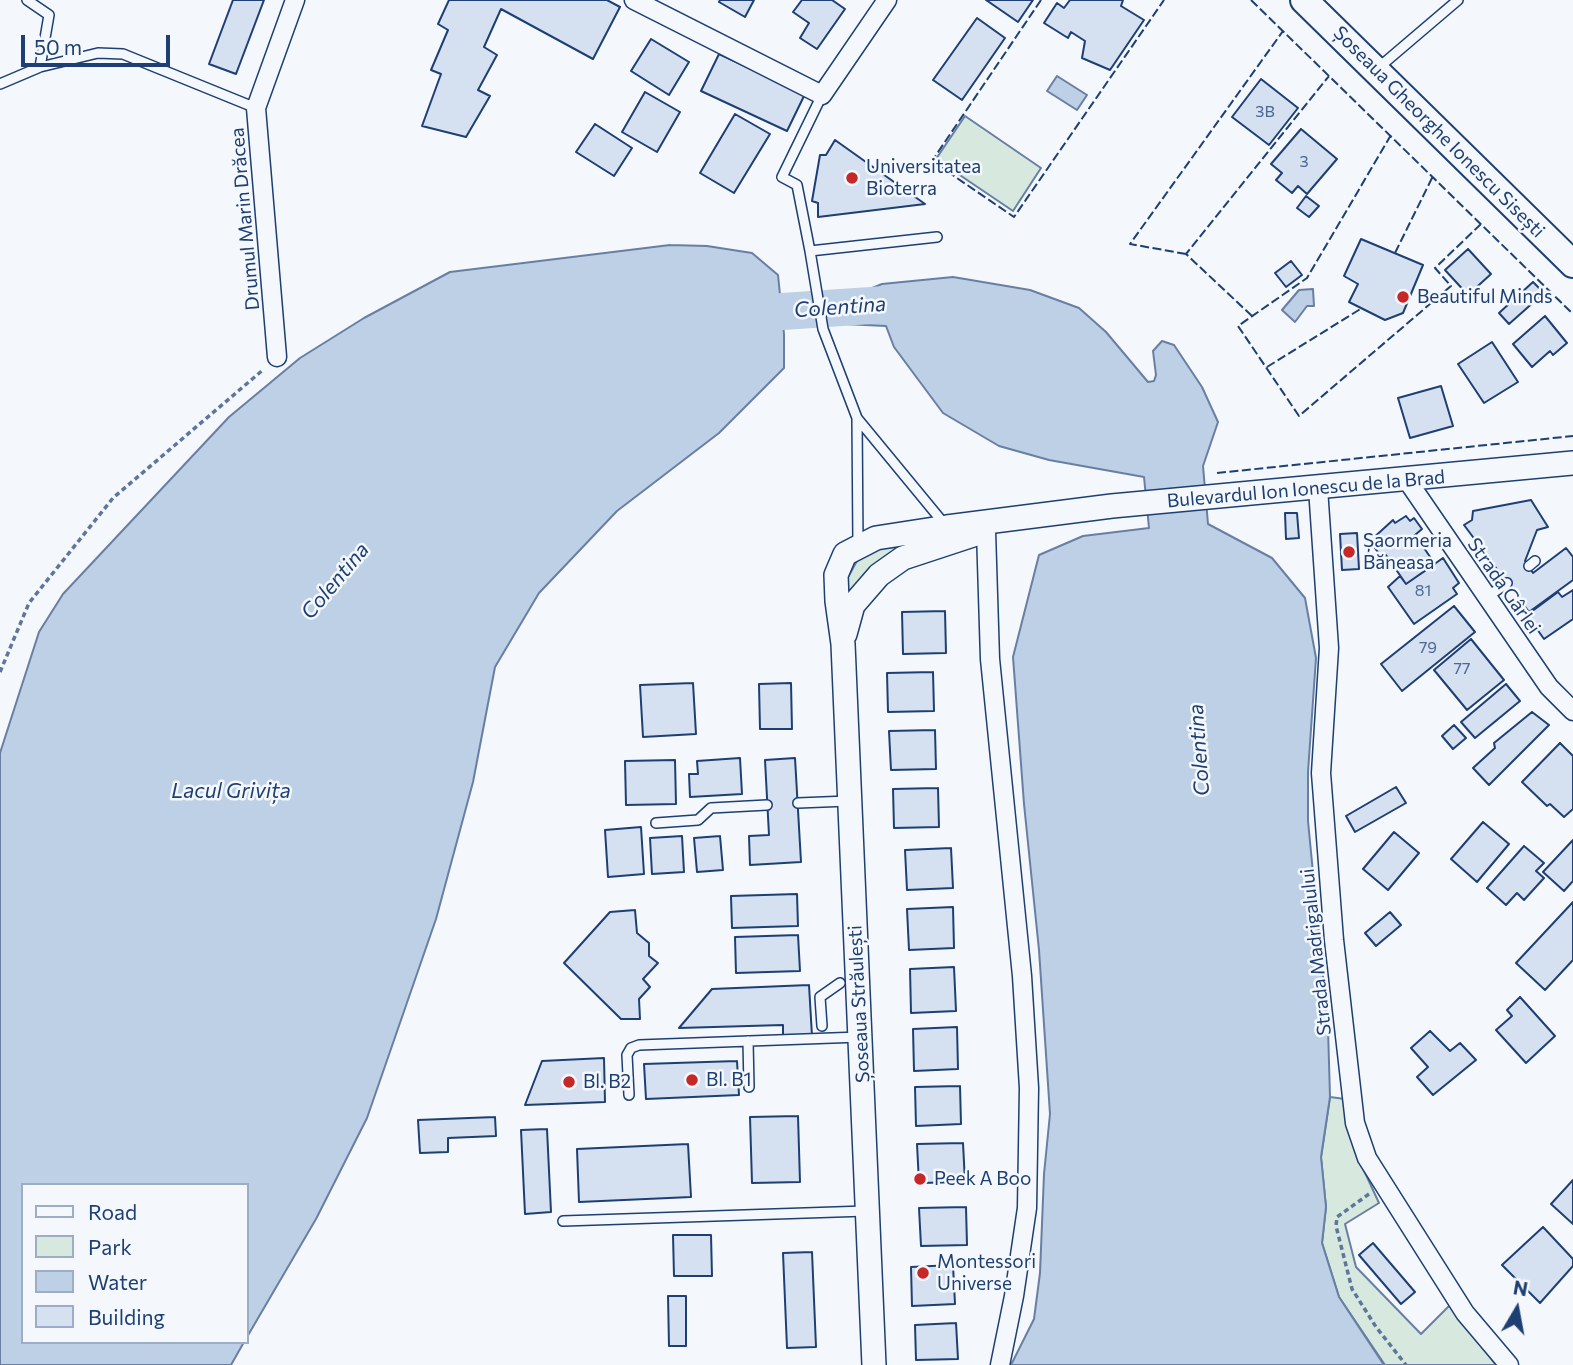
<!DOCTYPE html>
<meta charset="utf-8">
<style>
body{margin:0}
#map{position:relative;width:1573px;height:1365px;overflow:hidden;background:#f4f7fb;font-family:Commissioner,sans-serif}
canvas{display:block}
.legend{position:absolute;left:21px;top:1183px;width:228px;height:161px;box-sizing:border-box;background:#f4f7fb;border:2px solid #9eadc5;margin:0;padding:9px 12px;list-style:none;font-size:21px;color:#1d3f73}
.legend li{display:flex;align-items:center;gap:14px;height:35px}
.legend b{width:35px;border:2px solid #9eadc5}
.north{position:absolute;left:1482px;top:1274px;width:70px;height:70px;-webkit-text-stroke:5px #f4f7fb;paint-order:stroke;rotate:10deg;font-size:19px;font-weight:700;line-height:28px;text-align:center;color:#1d3f73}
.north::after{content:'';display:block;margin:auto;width:24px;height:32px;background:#1d3f73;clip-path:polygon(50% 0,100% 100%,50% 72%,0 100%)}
.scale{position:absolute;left:21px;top:35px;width:149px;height:32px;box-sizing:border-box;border:4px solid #1d3f73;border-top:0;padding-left:9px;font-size:21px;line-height:24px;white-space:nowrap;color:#1d3f73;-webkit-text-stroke:5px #f4f7fb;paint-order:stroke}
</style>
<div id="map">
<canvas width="1573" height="1365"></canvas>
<ul class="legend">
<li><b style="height:9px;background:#f4f7fb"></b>Road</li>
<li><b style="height:19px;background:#d7e8df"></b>Park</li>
<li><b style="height:19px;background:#bed0e5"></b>Water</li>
<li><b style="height:19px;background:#d5e0f0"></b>Building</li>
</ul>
<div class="north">N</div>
<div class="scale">50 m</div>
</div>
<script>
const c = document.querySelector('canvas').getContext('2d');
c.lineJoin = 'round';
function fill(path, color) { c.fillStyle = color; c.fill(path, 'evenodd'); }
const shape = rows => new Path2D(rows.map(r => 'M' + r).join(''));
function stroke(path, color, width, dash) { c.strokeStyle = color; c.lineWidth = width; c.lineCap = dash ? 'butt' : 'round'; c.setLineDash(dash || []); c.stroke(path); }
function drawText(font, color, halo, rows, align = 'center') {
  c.font = font + ' Commissioner,sans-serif'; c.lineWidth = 5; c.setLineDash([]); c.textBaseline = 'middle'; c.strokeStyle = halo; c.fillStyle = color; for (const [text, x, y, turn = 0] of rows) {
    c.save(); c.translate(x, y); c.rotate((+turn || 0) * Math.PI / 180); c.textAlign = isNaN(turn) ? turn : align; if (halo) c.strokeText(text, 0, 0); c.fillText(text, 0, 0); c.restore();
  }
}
const green = shape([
 [965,116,1041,168,1013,211,936,159,965,116],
 [905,540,908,549,849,595,846,581,858,559,874,546,905,540],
 [1330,1097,1345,1099,1360,1162,1379,1203,1345,1224,1356,1267,1421,1334,1450,1305,1496,1365,1385,1365,1339,1297,1322,1243,1326,1207,1321,1157,1330,1097]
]);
const water = shape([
 [1057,76,1087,95,1077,110,1047,91,1057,76],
 [670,245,707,246,752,253,778,275,784,334,784,368,719,433,617,511,539,593,495,667,473,782,436,919,367,1118,316,1219,247,1337,247,1185,23,1185,23,1342,244,1342,231,1365,0,1365,0,753,39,632,63,594,229,417,300,358,364,318,450,272,670,245],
 [953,277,1030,290,1079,308,1106,332,1148,382,1154,381,1156,375,1153,351,1162,341,1174,345,1202,387,1218,422,1203,466,1208,524,1272,558,1305,598,1316,658,1308,772,1308,821,1328,1028,1330,1097,1321,1157,1326,1207,1322,1243,1339,1297,1384,1365,1011,1365,1034,1319,1040,1273,1044,1174,1050,1114,1039,950,1024,804,1013,657,1039,555,1083,536,1149,528,1144,477,1049,460,999,446,943,413,894,347,886,326,844,324,845,299,882,284,953,277],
 [1313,289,1314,306,1307,306,1295,322,1282,310,1299,290,1313,289]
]);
const river = shape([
 [731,315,893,304]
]);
const building = shape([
 [233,0,264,0,236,74,209,64,233,0],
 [449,0,607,0,620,7,593,59,501,9,484,47,497,55,478,90,490,96,466,137,422,126,441,74,431,70,448,30,438,24,449,0],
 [720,0,754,0,745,17,719,2,720,0],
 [802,0,832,0,845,9,817,49,800,38,809,23,793,12,802,0],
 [986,0,1033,0,1018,22,986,0],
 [1070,0,1123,0,1121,6,1144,20,1110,70,1082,58,1085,41,1071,32,1068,38,1044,23,1057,3,1064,8,1070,0],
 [977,18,1005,38,962,100,933,80,977,18],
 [651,39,689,62,669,95,631,71,651,39],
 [719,54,805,94,787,131,701,91,719,54],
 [1261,79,1298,108,1269,145,1232,117,1261,79],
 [645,92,680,112,657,152,622,132,645,92],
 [735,114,770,134,734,193,700,173,735,114],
 [595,124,632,148,614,176,576,152,595,124],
 [1301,129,1337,159,1307,194,1298,186,1292,193,1276,180,1282,173,1271,164,1301,129],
 [835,140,925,204,818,217,818,203,812,201,820,155,826,155,835,140],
 [1306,196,1319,206,1309,217,1297,208,1306,196],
 [1361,239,1423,265,1403,313,1385,320,1349,302,1358,284,1344,276,1361,239],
 [1468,249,1491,274,1468,295,1445,270,1468,249],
 [1291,261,1302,275,1286,287,1275,273,1291,261],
 [1533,282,1544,293,1509,324,1499,313,1533,282],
 [1545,316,1567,343,1553,355,1550,351,1532,367,1513,344,1545,316],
 [1492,342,1518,382,1484,403,1458,364,1492,342],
 [1441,386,1453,426,1410,438,1398,398,1441,386],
 [1531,500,1548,527,1537,530,1525,561,1533,573,1566,548,1573,557,1573,580,1529,612,1464,525,1472,520,1473,511,1531,500],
 [1285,513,1297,513,1299,538,1286,539,1285,513],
 [1406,516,1410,521,1414,518,1422,529,1415,535,1435,564,1406,584,1386,555,1382,558,1370,541,1393,520,1395,523,1406,516],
 [1357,533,1359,569,1342,570,1340,534,1357,533],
 [1443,558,1459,583,1453,588,1457,594,1414,624,1388,587,1400,576,1406,584,1443,558],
 [1573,590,1573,619,1544,639,1527,615,1558,592,1562,597,1573,590],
 [1454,606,1475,632,1402,691,1381,664,1454,606],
 [945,611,946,653,903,654,902,612,945,611],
 [1471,639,1504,680,1467,710,1434,670,1471,639],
 [933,672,934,711,888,712,887,673,933,672],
 [693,683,696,734,643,737,640,685,693,683],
 [791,683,792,729,760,729,759,684,791,683],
 [1506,684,1520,701,1475,738,1461,722,1506,684],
 [1532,712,1549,725,1489,785,1473,768,1495,748,1494,743,1532,712],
 [1454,725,1466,738,1453,749,1442,736,1454,725],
 [935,730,936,769,891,770,889,731,935,730],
 [1560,743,1573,756,1573,809,1564,817,1550,804,1547,806,1522,782,1560,743],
 [740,758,742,794,690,797,689,774,698,774,697,761,740,758],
 [795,758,801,862,750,865,749,836,769,835,765,760,795,758],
 [675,760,676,804,626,805,625,761,675,760],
 [1396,787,1406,803,1355,832,1346,816,1396,787],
 [938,788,939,827,894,828,893,789,938,788],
 [1483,822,1509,844,1477,882,1451,859,1483,822],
 [641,827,644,874,608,877,605,830,641,827],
 [1394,832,1419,853,1388,890,1363,869,1394,832],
 [682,836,684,872,652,874,650,838,682,836],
 [720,836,723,870,697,872,694,838,720,836],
 [1573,840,1573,881,1564,891,1543,872,1573,840],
 [1524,846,1544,863,1536,871,1544,878,1524,900,1517,893,1506,905,1487,888,1524,846],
 [951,848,953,888,907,890,905,850,951,848],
 [797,894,798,926,732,928,731,896,797,894],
 [1573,902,1573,960,1545,990,1516,963,1573,902],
 [953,907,954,948,909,950,907,909,953,907],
 [635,910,637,933,649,943,649,956,658,963,643,979,650,987,639,999,640,1019,621,1019,564,963,610,912,635,910],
 [1390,912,1401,925,1376,946,1365,933,1390,912],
 [798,935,800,971,736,973,735,937,798,935],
 [954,967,956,1011,911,1013,910,969,954,967],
 [809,985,812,1036,783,1037,783,1025,679,1028,712,989,809,985],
 [1520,997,1555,1036,1526,1063,1496,1030,1512,1016,1507,1010,1520,997],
 [957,1027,958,1069,914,1071,913,1029,957,1027],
 [1430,1031,1450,1051,1460,1043,1476,1060,1433,1095,1417,1077,1428,1067,1411,1048,1430,1031],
 [604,1058,605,1102,525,1105,542,1061,604,1058],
 [737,1061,739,1095,646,1099,644,1064,737,1061],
 [960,1086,961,1124,916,1126,915,1087,960,1086],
 [798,1116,800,1182,752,1183,750,1117,798,1116],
 [495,1117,496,1136,448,1138,448,1152,420,1153,418,1120,495,1117],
 [547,1129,551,1212,525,1214,521,1130,547,1129],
 [963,1143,965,1182,919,1183,917,1144,963,1143],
 [688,1144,691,1197,579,1202,577,1149,688,1144],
 [1573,1180,1573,1224,1551,1204,1573,1180],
 [966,1207,967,1245,921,1246,919,1208,966,1207],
 [1543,1227,1573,1259,1573,1266,1540,1303,1502,1265,1543,1227],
 [673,1235,711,1235,712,1276,674,1276,673,1235],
 [1373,1243,1415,1292,1401,1304,1359,1255,1373,1243],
 [812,1252,816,1347,787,1348,783,1253,812,1252],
 [953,1265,955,1304,912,1306,911,1267,953,1265],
 [668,1296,686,1296,686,1346,669,1346,668,1296],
 [956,1323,958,1359,916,1360,915,1325,956,1323]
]);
const path = shape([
 [0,672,29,603,113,498,264,369],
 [1369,1194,1337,1217,1336,1226,1352,1289,1376,1327,1406,1365]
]);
const service = shape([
 [27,0,49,15,40,67],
 [1377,69,1458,0],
 [0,84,40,67,98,53,123,54,256,108],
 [822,95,782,177,797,185,810,251,937,237],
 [810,251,823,329,857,418,946,526],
 [857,418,858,545],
 [1529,566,1535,561],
 [1487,597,1507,583],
 [798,803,848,801],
 [656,823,698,820,711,808,767,805],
 [822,1026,820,997,840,983],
 [748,1041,749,1087],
 [629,1095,627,1055,631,1048,639,1045,860,1037],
 [563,1221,866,1211]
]);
const minor = shape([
 [634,0,822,95,887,0],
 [277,357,256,108,295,0],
 [1407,480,1549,687,1573,711],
 [1318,488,1329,648,1321,773,1334,940,1355,1123,1367,1158,1465,1313,1509,1365],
 [986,531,990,659,1022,976,1029,1088,1027,1208,1014,1296,1000,1365]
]);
const tertiary = shape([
 [845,634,853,605,879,575,903,558,979,533],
 [874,1365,843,644,837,601,836,575,845,554,876,538,947,527,1112,506,1573,463]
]);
const secondary = shape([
 [1304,0,1573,264]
]);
const fence = shape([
 [1041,0,932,161,1014,217,1164,0],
 [1251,0,1573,314],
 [1391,135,1307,278,1238,326,1299,416,1451,286,1435,268,1481,224],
 [1395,253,1433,176],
 [1186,254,1130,244,1283,31],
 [1252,316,1186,254,1329,76],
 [1267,367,1362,308],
 [1217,473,1573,436]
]);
const markers = [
 [852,178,7,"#c62828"],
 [1403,297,7,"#c62828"],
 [1349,552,7,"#c62828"],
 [692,1080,7,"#c62828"],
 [569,1082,7,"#c62828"],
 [920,1179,7,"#c62828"],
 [923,1273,7,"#c62828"]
];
const numberNames = [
 ["3B",1265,112],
 ["3",1304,162],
 ["81",1423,591],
 ["79",1428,648],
 ["77",1462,669]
];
const streetNames = [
 ["Șoseaua Gheorghe Ionescu Sisești",1439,132,45],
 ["Drumul Marin Drăcea",245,219,-95],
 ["Bulevardul Ion Ionescu de la Brad",1306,489,-5],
 ["Strada Gârlei",1504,586,55],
 ["Strada Madrigalului",1316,952,-96],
 ["Șoseaua Străulești",859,1004,-93]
];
const poiNames = [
 ["Universitatea",866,167],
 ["Bioterra",866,189],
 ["Beautiful Minds",1417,297],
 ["Șaormeria",1363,541],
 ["Băneasa",1363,563],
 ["Bl. B1",706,1080],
 ["Bl. B2",583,1082],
 ["Peek A Boo",934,1179],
 ["Montessori",937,1262],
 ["Universe",937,1284]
];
const waterNames = [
 ["Colentina",840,307,-4],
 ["Colentina",335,581,-50],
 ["Colentina",1199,750,-94],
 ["Lacul Grivița",231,791]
];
fill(green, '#d7e8df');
stroke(green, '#687fa3', 2);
fill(water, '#bed0e5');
stroke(water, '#687fa3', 2);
stroke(river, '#bed0e5', 37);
fill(building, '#d5e0f0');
stroke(building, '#1d3f73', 2);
stroke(service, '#1d3f73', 12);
stroke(minor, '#1d3f73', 21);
stroke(tertiary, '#1d3f73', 26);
stroke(secondary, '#1d3f73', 30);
stroke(path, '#5e769c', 3.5, [5, 3.5]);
stroke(service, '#f4f7fb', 9);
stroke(minor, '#f4f7fb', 18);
stroke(tertiary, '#f4f7fb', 23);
stroke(secondary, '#f4f7fb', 26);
stroke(fence, '#1d3f73', 2, [9, 3.5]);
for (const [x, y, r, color] of markers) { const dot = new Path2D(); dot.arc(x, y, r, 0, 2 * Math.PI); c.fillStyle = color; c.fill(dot); stroke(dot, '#f4f7fb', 2.5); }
drawText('16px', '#4b6792', null, numberNames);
drawText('19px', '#1d3f73', '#f4f7fb', streetNames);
drawText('19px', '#1d3f73', '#f4f7fb', poiNames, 'left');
drawText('italic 21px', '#1d3f73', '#f4f7fb', waterNames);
</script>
